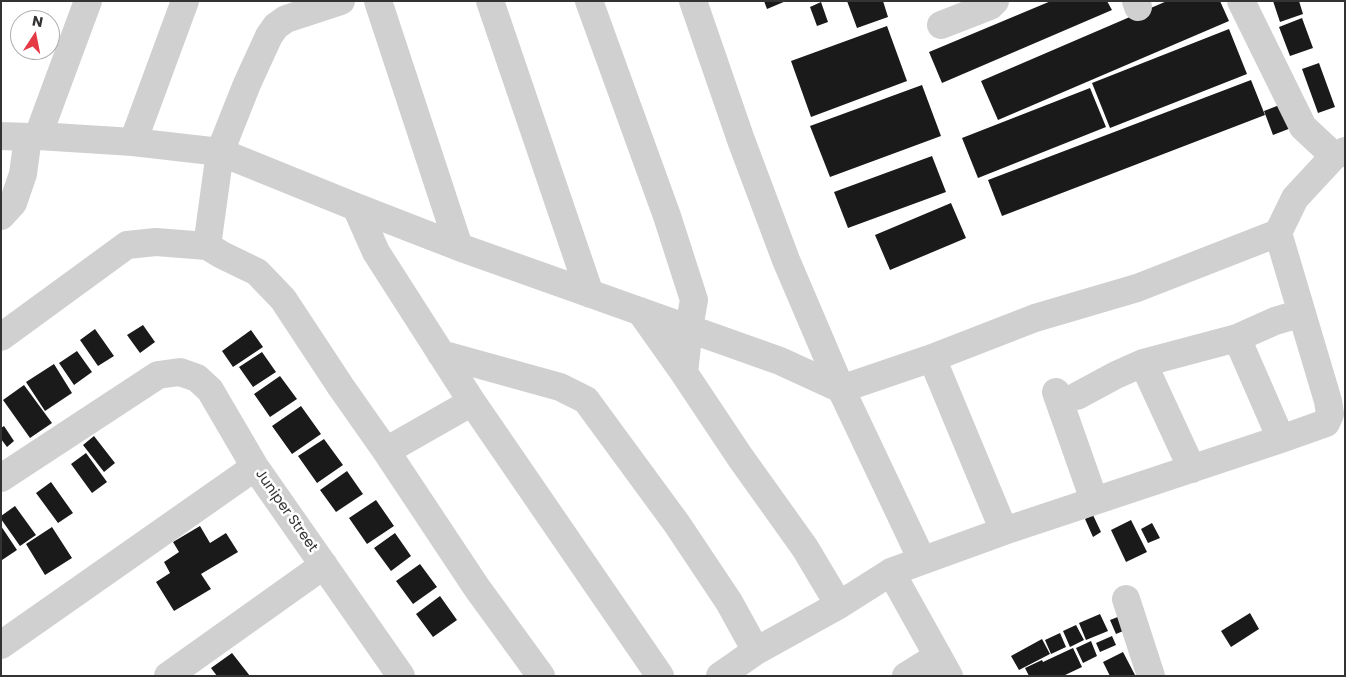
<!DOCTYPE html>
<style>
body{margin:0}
#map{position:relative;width:1346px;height:677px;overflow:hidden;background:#fff;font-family:Poppins,sans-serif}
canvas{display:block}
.frame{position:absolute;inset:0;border:2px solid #333;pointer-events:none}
.north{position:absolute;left:10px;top:10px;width:50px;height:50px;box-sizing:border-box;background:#fff;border:1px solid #adadad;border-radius:50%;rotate:11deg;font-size:14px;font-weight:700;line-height:20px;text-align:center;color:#333}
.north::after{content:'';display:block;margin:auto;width:18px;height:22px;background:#e63946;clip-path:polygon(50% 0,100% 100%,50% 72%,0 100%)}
</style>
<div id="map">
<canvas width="1346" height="677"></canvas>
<div class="frame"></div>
<div class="north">N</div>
</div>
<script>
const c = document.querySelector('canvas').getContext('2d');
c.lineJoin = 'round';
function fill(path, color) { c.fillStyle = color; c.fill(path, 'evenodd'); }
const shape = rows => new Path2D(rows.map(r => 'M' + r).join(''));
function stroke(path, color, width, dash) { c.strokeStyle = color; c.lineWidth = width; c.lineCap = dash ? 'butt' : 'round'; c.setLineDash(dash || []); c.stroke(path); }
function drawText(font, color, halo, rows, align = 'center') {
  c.font = font + ' Poppins,sans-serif'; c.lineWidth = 5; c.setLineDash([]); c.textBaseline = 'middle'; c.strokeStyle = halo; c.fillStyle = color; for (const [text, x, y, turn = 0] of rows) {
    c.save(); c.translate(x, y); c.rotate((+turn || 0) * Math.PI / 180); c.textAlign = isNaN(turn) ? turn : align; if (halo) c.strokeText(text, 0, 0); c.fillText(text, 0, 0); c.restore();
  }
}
const building = shape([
 [764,1,786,1,767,9],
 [847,1,883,1,888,17,857,28],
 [1051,1,1107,1,1112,10,942,83,929,52],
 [1167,1,1220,1,1229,21,998,120,981,81],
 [1273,1,1299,1,1303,14,1280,22],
 [821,2,828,22,817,26,810,7],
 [1302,18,1313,48,1290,56,1279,27],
 [887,26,907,81,811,117,791,61],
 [1229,29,1247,74,1110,128,1092,83],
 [1319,63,1335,107,1318,113,1302,69],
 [1251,80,1265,115,1002,216,988,180],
 [922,85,941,136,830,177,810,126],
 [1090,88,1106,127,978,178,962,138],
 [1282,104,1291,128,1273,135,1264,111],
 [932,156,946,192,848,228,834,192],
 [951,203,966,238,890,270,875,235],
 [143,325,155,342,140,353,127,335],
 [95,329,114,356,98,366,80,340],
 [251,330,263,347,233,367,222,351],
 [77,351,92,372,74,385,59,363],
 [262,352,276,372,253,387,239,367],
 [54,364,72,393,45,411,26,382],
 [280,376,297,399,270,417,254,394],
 [24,385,52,423,30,438,3,400],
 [301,406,321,434,292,454,272,426],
 [4,426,14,441,7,447,1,439,1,428],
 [94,436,115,463,104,472,83,445],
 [324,439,343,465,317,483,298,456],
 [86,453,107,482,92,493,71,464],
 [347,471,363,494,336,512,320,490],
 [51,482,73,513,58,523,36,493],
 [376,500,394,526,367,544,349,518],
 [15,506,36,535,20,546,1,519,1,516],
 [1093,515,1101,532,1093,537,1085,519],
 [1131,520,1147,552,1126,562,1111,530],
 [1152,523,1160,538,1148,543,1141,529],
 [1,526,17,550,2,560,1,559],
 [200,526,210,543,226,533,238,552,201,574,211,589,174,611,156,582,170,573,164,562,179,552,173,542],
 [52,527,72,558,45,575,26,544],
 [395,533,411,556,391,571,374,548],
 [420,564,437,587,413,604,396,581],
 [440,596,457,620,433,637,416,614],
 [1128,613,1133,627,1116,634,1110,620],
 [1250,613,1259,629,1231,647,1221,631],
 [1100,614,1108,631,1086,640,1079,623],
 [1076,625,1084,640,1070,647,1063,631],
 [1060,633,1066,647,1051,654,1045,640],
 [1112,636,1116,645,1100,652,1096,643],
 [1042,639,1050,654,1019,670,1011,656],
 [1091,641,1097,656,1083,663,1076,648],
 [1073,648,1082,667,1063,676,1029,676,1025,668,1042,660,1043,662],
 [1123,652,1135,675,1110,676,1103,662],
 [232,653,250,676,217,676,211,668]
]);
const minor = shape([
 [378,1,459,247],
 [490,1,590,294],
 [589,1,667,216,694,300,689,328,684,373],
 [693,1,741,140,786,260,841,389,922,560],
 [1136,1,1138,7],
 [1241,1,1303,127,1334,156],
 [941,25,990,6,995,1],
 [1,136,28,137,38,136,133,142,220,152,356,207,459,247,780,361,841,389,932,358,1035,318,1137,288,1278,233,1295,198,1334,156,1345,151],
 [38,136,88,1],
 [133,142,185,1],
 [356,207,376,252,472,402,660,676],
 [1,216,13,203,23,174,28,137],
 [207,246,220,152,247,84,269,36,276,26,286,19,341,1],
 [640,311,684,373,740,457,805,548,839,605],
 [1,337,127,245,156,242,207,246,222,255,257,272,283,299,341,387,386,451,477,588,541,676],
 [1237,338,1281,439],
 [441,354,560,387,586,400,677,524,729,602,756,651],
 [932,358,1004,531],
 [1143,363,1192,469],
 [1056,392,1094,500],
 [1077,396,1116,375,1143,363,1237,338,1275,321,1302,313],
 [386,451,472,402],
 [1,478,158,375,180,372,197,378,210,390,255,467,401,676],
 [891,572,949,676],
 [1126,599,1151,676],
 [1,645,255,467],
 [168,676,324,565],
 [720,676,756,651,839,605,891,572,1004,531,1281,439,1326,423,1330,414,1328,401,1278,233],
 [906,676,938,656]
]);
const streetNames = [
 ["Juniper Street",286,511,55]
];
fill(building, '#1a1a1a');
stroke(minor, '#d0d0d0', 28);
drawText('14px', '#333', '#fff', streetNames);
</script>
